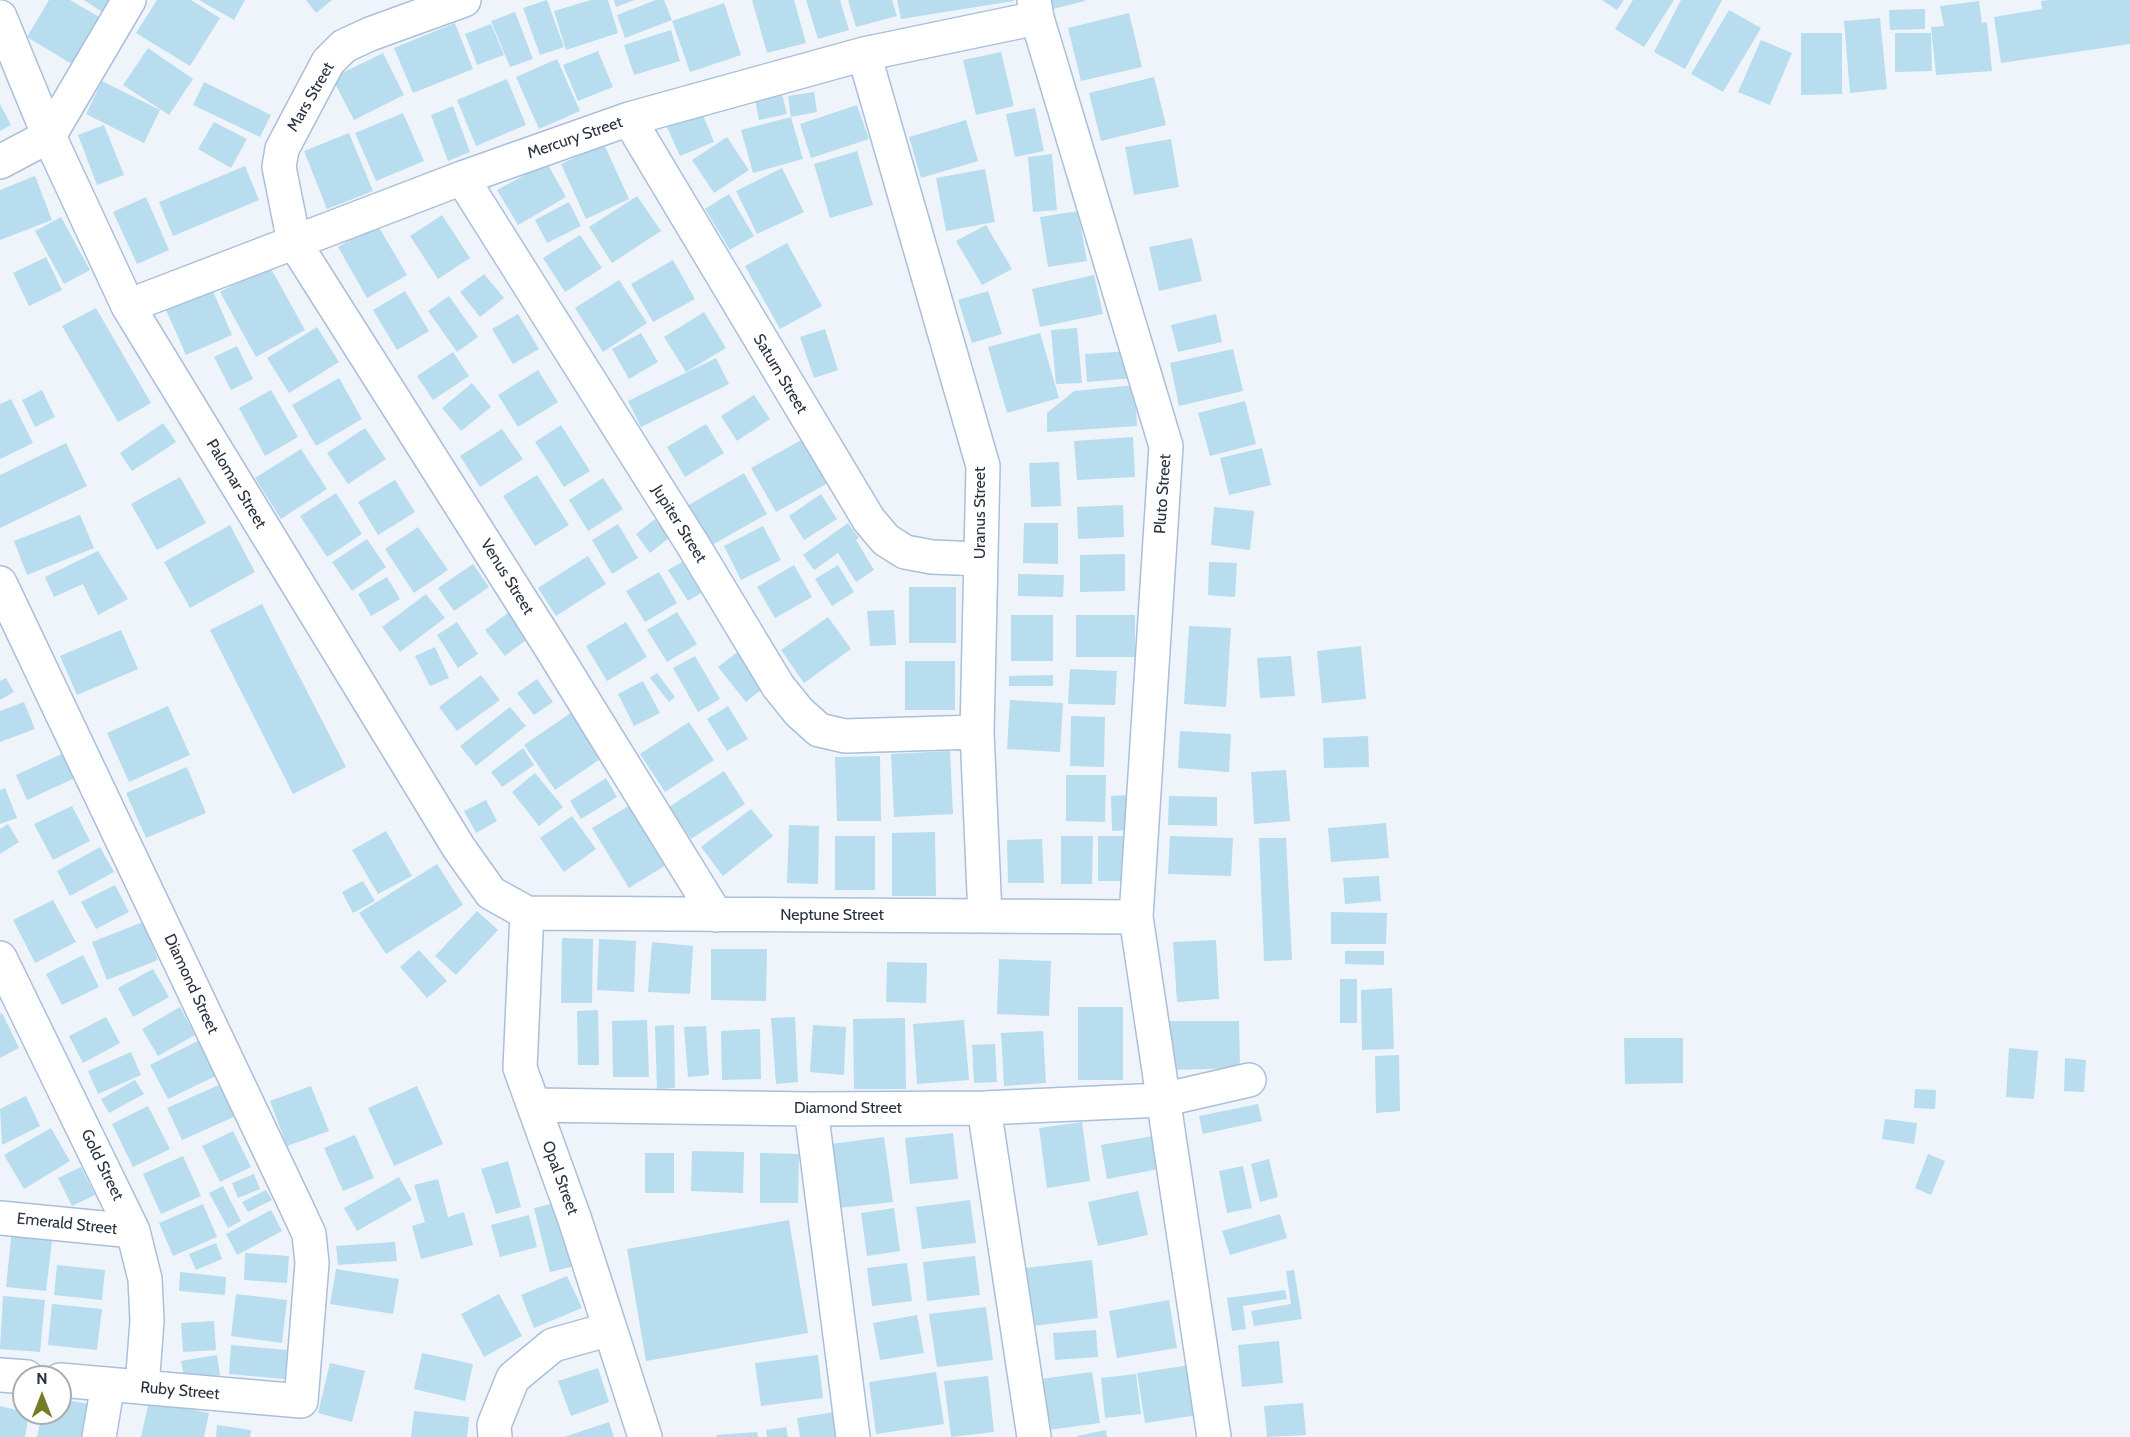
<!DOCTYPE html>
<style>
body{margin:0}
#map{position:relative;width:2130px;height:1437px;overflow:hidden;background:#eff4fa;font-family:Cabin,sans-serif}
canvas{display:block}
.north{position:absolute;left:12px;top:1365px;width:60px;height:60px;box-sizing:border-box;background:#fff;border:2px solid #a9adb1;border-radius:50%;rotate:0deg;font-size:16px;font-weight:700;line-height:24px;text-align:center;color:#29323d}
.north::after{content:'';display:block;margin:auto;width:21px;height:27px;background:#767b25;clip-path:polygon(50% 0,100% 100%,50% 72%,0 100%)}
</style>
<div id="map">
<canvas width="2130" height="1437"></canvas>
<div class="north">N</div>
</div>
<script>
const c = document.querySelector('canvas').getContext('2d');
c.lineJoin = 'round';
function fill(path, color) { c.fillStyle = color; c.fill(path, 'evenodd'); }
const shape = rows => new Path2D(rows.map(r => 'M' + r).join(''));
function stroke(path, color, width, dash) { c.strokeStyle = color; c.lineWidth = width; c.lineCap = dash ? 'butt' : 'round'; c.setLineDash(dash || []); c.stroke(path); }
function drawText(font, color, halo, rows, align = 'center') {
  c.font = font + ' Cabin,sans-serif'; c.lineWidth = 5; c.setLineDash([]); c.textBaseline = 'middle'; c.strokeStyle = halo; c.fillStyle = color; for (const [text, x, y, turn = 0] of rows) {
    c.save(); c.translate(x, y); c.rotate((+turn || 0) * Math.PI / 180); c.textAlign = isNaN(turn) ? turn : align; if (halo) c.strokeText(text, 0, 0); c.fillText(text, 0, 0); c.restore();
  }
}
const building = shape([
 [49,0,70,0,108,22,80,69,27,37],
 [84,0,119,0,108,16],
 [157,0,191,0,220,18,190,66,136,33],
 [199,0,245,0,234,20],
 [306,0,332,0,316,13],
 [547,0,564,47,540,55,523,8],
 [591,0,608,0,618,33,566,50,554,11],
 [614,0,635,0,616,7],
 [656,0,664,0,672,20,625,38,617,15],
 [752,0,794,0,806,43,767,53],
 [806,0,840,0,849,30,818,39],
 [848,0,892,0,897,16,856,27],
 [897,0,1014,0,1014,1,901,19],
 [1051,0,1085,0,1085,1,1053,9],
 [1602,0,1624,0,1617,10],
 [1633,0,1674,0,1644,47,1615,29],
 [1681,0,1722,0,1685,69,1654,52],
 [2049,0,2130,0,2130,44,2001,63,1994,17,2042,9,2041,1],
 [1979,1,1982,23,1987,22,1992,71,1936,75,1931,27,1944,26,1940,6],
 [724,3,741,55,690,72,672,21],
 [1925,9,1925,29,1890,30,1889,10],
 [1729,10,1761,28,1723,92,1691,74],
 [515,12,533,59,510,67,491,21],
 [1129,13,1142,67,1081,81,1068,28],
 [1880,18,1887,89,1850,93,1844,21],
 [455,23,473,69,413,93,394,48],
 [491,24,504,55,477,65,465,34],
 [671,30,680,61,634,75,624,45],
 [1801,33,1842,33,1842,94,1801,95],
 [1895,33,1931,33,1932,71,1895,72],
 [1761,40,1792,53,1770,105,1738,92],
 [148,48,193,79,169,115,123,85],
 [598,51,613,87,578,101,563,65],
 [1001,52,1014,106,976,115,963,60],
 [383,53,404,95,354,120,332,78],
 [557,59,580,111,539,129,516,77],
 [1154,77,1166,125,1101,141,1089,93],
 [507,79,526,125,476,146,457,100],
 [102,81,160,110,144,143,86,114],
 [204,82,271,115,260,137,193,105],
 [814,92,817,112,791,117,788,96],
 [782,94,787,114,759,120,755,100],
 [0,104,11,125,0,131],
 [857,105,869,139,811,158,800,124],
 [453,106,470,152,448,161,431,115],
 [1035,108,1044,151,1015,157,1006,114],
 [701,110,714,142,680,156,666,125],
 [403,113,424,161,376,181,355,133],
 [791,117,803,159,753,173,741,130],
 [966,120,978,161,921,178,909,137],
 [214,122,247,139,231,168,198,149],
 [104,125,124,175,97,185,78,135],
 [349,133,373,191,327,209,304,151],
 [727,137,749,170,714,193,692,160],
 [1171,139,1179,187,1134,195,1125,147],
 [604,144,629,199,586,219,561,164],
 [857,151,873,205,830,218,814,164],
 [1052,154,1057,210,1033,212,1028,157],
 [547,163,566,197,518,225,497,190],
 [245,166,259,200,173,236,159,202],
 [782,168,804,212,757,234,736,191],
 [985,169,995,222,946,231,936,178],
 [35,176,52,220,0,240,0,190],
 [729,194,754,236,730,250,705,209],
 [637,196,661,231,612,263,589,227],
 [146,197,169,250,137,264,113,212],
 [569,202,581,226,547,243,535,220],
 [1078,211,1087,261,1048,267,1040,217],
 [442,215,470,258,438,279,410,236],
 [61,217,90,270,64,284,35,231],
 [377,224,407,275,367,298,338,247],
 [986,225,1012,269,982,285,956,241],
 [580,235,602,268,565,292,543,258],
 [1192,238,1202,281,1159,291,1149,247],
 [787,243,822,306,780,329,745,266],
 [46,257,62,290,29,306,13,273],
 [673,260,695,299,653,322,631,284],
 [269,265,305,330,256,357,220,292],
 [484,274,504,298,480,317,460,292],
 [1094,275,1103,314,1040,327,1032,289],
 [619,280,647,323,603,352,575,308],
 [212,289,232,335,186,355,166,310],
 [405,291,429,331,397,350,373,310],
 [988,291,1002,334,972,343,958,300],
 [449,296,478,337,457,352,428,311],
 [96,308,151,403,118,422,62,326],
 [704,312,726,348,686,372,664,337],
 [518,314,539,349,513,364,492,329],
 [1216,314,1222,342,1178,352,1171,325],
 [317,327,339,362,289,393,267,358],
 [1077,328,1082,383,1056,384,1051,330],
 [825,329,838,370,814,378,800,337],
 [641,333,658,362,629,379,612,349],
 [1040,333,1059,398,1007,413,988,347],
 [237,346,253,379,231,390,214,357],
 [1233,349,1243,391,1179,406,1170,363],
 [1131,351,1134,378,1087,382,1085,354],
 [453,352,469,376,433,400,417,376],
 [716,358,729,384,641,427,628,401],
 [538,370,558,402,518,427,498,395],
 [339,378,362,419,316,446,292,405],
 [472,383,491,407,461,431,442,408],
 [1135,385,1137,426,1047,432,1047,413,1074,391],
 [42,390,55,417,35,427,22,400],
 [271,390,298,437,265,456,239,408],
 [754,395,770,419,737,441,721,416],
 [11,399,33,443,0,459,0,404],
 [1245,401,1256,444,1210,456,1198,413],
 [163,423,176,442,132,471,120,453],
 [706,424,724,453,685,477,667,447],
 [561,425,590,471,564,487,535,442],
 [365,428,386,459,348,484,327,453],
 [502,429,523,459,480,487,460,456],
 [1133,437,1135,477,1077,480,1074,441],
 [805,438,830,482,776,512,751,468],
 [66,443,87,486,0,528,0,475],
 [1262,448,1271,485,1229,495,1220,458],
 [301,449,327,489,281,519,255,478],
 [1059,462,1061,506,1031,507,1029,463],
 [744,473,767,514,710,546,687,506],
 [537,475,569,525,535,546,503,496],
 [180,477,206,523,157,550,131,504],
 [603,478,623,509,588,531,569,500],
 [395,480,415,512,378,535,358,502],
 [336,493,362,534,327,557,300,516],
 [821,494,837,519,804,540,789,516],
 [1123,505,1124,537,1078,539,1077,507],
 [1214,507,1254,511,1250,550,1211,545],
 [80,515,94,548,27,575,14,541],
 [655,519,669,538,650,553,636,534],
 [848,523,859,538,856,540,874,570,856,582,838,553,814,570,803,555],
 [1024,523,1058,523,1058,564,1023,563],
 [618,524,638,558,612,574,592,540],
 [230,525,255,572,190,608,164,562],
 [763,526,781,560,741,580,724,546],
 [418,527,448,570,414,593,385,549],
 [367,539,386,567,352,591,332,562],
 [98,551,128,599,98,615,83,584,54,597,45,577],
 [1125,554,1125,591,1080,592,1080,555],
 [588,556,606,584,556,616,538,588],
 [682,562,701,593,688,601,668,570],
 [1209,562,1237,563,1235,597,1208,595],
 [473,564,489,587,454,611,438,588],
 [794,565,812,597,775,618,757,587],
 [838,565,854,592,832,606,815,579],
 [659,572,677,603,645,622,626,591],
 [1018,574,1064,575,1063,597,1018,596],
 [387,577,400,599,371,616,358,594],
 [909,587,956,587,956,643,909,643],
 [426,594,445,618,400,652,382,627],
 [262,604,346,767,293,794,210,630],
 [520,604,539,630,505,656,485,630],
 [894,610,896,645,870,646,867,611],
 [677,612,697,644,667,662,647,630],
 [1011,615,1053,615,1053,661,1011,661],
 [1076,615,1135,615,1135,657,1076,657],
 [828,617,851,649,804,683,781,650],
 [457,622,478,654,458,668,437,635],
 [626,622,647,657,607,681,586,646],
 [1189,626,1231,628,1226,707,1184,704],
 [121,630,138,669,77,695,60,656],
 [1361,646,1366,699,1322,703,1317,651],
 [435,647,449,678,430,686,415,656],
 [740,650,767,685,746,702,718,667],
 [695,656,720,699,698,712,673,668],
 [1291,656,1295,696,1260,698,1257,658],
 [905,661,955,661,955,710,905,710],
 [1070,669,1117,671,1115,705,1068,704],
 [657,673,675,697,669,702,650,678],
 [481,675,500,700,457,731,439,707],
 [1053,675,1053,686,1009,686,1009,676],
 [6,678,14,692,0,700,0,681],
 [537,679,553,702,534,715,517,693],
 [643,681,660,713,634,726,618,694],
 [1010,700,1063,703,1060,752,1007,749],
 [24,702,35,729,0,742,0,711],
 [168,706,190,755,129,782,107,733],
 [728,706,748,739,727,751,707,719],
 [510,707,526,726,476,766,460,746],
 [578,708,609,753,555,790,524,745],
 [1071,716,1105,717,1104,767,1070,766],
 [689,722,714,760,665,792,640,754],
 [1180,731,1231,734,1229,772,1178,768],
 [1368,736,1369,767,1324,768,1323,738],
 [523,748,534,765,502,787,491,772],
 [950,751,953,814,894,817,891,754],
 [64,753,75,778,27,800,16,775],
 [880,756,881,821,837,821,835,757],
 [187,767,206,813,146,838,126,793],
 [1286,770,1290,821,1254,824,1251,772],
 [724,771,745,804,691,839,669,807],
 [535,773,563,807,539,826,512,792],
 [1066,775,1106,775,1105,822,1066,821],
 [606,778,617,797,581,819,570,801],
 [5,788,17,818,0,824,0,790],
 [1131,795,1132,830,1112,831,1111,796],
 [1169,796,1217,797,1217,826,1168,825],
 [486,800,497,821,476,833,464,811],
 [637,801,674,860,629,888,592,828],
 [72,806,90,841,53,860,34,824],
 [751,809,773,836,723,876,701,847],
 [572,816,596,849,564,872,540,838],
 [1386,823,1389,858,1331,862,1328,828],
 [8,824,19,842,0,854,0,829],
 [789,825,819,826,818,884,787,883],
 [386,831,412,876,378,894,352,850],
 [935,832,936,896,892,896,892,833],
 [835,836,875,836,875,890,835,890],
 [1061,836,1093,836,1092,884,1061,884],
 [1098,836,1125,836,1125,881,1098,881],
 [1170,836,1233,838,1231,876,1168,874],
 [1259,838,1286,838,1292,960,1264,961],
 [1042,839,1044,883,1008,883,1007,840],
 [100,847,114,872,70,896,57,871],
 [437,864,463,905,386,954,359,913],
 [1379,876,1381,901,1345,904,1343,878],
 [363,881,375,901,353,913,342,892],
 [115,885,129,912,96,929,81,902],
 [53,900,76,942,35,963,13,920],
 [477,911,498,930,456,975,435,956],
 [1331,912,1387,913,1386,944,1331,944],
 [143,922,158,960,107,980,92,942],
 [562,938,593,939,592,1003,561,1003],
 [599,939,636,941,634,992,597,990],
 [1216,940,1219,999,1177,1002,1173,942],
 [652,942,693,946,690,994,648,992],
 [711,949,767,949,766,1001,711,1000],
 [419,950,447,981,427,998,400,967],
 [1345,951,1384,951,1384,965,1345,964],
 [83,955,99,987,62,1005,46,974],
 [999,959,1051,961,1049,1016,997,1014],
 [887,962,927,963,926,1003,886,1002],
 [153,969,169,997,133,1017,118,988],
 [1340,979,1357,979,1357,1023,1340,1023],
 [1392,988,1394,1049,1362,1050,1361,990],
 [180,1007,195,1035,158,1056,142,1029],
 [1078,1007,1123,1007,1123,1080,1078,1080],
 [598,1010,599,1065,578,1065,577,1011],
 [2,1013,19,1048,0,1058,0,1014],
 [106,1017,120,1043,83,1063,69,1036],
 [795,1017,798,1082,776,1084,771,1018],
 [905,1018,906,1089,854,1089,853,1019],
 [647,1020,649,1077,613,1077,612,1021],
 [964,1020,969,1080,917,1084,913,1024],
 [1170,1021,1239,1021,1240,1068,1170,1070],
 [674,1025,675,1088,657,1089,655,1026],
 [813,1025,846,1027,844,1075,810,1072],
 [706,1026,709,1075,688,1077,684,1027],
 [760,1029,761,1079,722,1080,721,1031],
 [1043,1031,1046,1083,1004,1086,1001,1033],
 [1624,1038,1683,1038,1683,1083,1625,1084],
 [202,1039,220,1074,168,1099,150,1065],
 [995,1044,997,1082,974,1083,972,1045],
 [2009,1048,2038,1051,2034,1099,2006,1097],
 [131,1052,141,1075,98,1094,88,1071],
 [1399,1055,1400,1111,1376,1113,1375,1056],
 [2065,1058,2086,1060,2084,1092,2064,1091],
 [135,1080,144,1094,109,1113,101,1099],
 [221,1084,236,1116,182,1140,167,1108],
 [311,1086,329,1131,287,1146,270,1101],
 [417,1086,443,1144,394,1166,368,1108],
 [1915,1089,1936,1090,1935,1109,1914,1108],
 [26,1096,40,1126,2,1145,0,1109],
 [1258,1104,1262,1121,1203,1134,1199,1116],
 [148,1106,170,1149,133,1167,112,1124],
 [1885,1119,1917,1123,1914,1144,1882,1139],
 [1082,1122,1090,1181,1047,1188,1039,1128],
 [51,1128,70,1161,24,1189,4,1155],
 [233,1131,251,1167,220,1182,202,1146],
 [953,1133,958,1179,910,1184,905,1138],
 [355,1135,374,1178,343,1191,324,1148],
 [1153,1136,1159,1169,1107,1179,1101,1145],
 [884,1137,893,1202,839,1208,831,1144],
 [692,1151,744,1152,743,1193,691,1191],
 [645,1153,674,1153,674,1193,645,1193],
 [760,1153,799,1154,798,1203,760,1203],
 [1928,1154,1945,1161,1931,1195,1915,1188],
 [183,1156,201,1196,161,1214,143,1174],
 [1269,1159,1278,1197,1260,1202,1251,1164],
 [508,1161,521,1207,496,1214,481,1169],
 [1243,1166,1252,1208,1227,1213,1219,1171],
 [81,1167,95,1195,72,1206,58,1178],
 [254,1174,260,1189,238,1198,232,1183],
 [399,1177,412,1200,357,1231,344,1208],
 [438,1179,448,1217,464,1212,473,1245,421,1259,412,1226,425,1222,414,1185],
 [223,1186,241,1221,228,1228,209,1193],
 [266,1190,272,1200,248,1212,242,1202],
 [1138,1191,1148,1235,1098,1246,1088,1202],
 [970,1200,976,1243,922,1249,916,1207],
 [563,1201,579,1265,550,1272,534,1208],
 [203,1204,217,1237,173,1256,159,1223],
 [894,1208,900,1251,867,1256,861,1213],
 [271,1210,282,1231,237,1255,226,1234],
 [1280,1214,1287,1238,1230,1255,1222,1231],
 [529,1215,537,1247,500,1257,491,1225],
 [789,1220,808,1333,646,1361,627,1249],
 [12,1229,53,1233,46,1291,6,1287],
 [395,1242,397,1261,338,1265,336,1246],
 [216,1243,222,1259,196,1270,189,1254],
 [245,1253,289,1256,287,1283,244,1280],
 [975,1256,980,1295,927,1301,923,1262],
 [1092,1260,1098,1318,1033,1326,1026,1268],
 [907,1263,912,1301,872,1306,867,1268],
 [57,1265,105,1270,102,1300,54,1295],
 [336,1269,399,1279,393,1314,330,1304],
 [1294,1270,1302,1319,1254,1326,1251,1311,1291,1304,1286,1271],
 [180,1272,226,1277,225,1295,179,1291],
 [567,1276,582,1308,534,1328,521,1295],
 [1285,1290,1287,1299,1243,1306,1246,1329,1232,1331,1227,1298],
 [236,1294,287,1300,282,1343,231,1336],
 [499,1294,522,1336,484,1357,461,1314],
 [3,1296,45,1300,40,1352,0,1349],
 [1169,1300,1177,1348,1117,1358,1109,1311],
 [52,1304,102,1309,97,1350,48,1345],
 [986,1307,993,1360,937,1367,929,1314],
 [917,1315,924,1353,880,1360,873,1323],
 [214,1321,216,1350,183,1352,181,1323],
 [1096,1330,1098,1357,1055,1360,1053,1333],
 [1279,1341,1283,1383,1242,1387,1238,1345],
 [231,1345,287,1350,285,1379,229,1374],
 [422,1353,473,1364,465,1401,414,1389],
 [217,1355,220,1375,185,1381,181,1361],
 [818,1355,823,1398,761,1406,755,1363],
 [330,1363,365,1371,352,1422,318,1413],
 [1197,1364,1205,1414,1145,1423,1137,1373],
 [598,1368,609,1402,571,1416,558,1381],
 [936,1372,944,1424,876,1434,869,1382],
 [1092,1372,1100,1423,1048,1430,1041,1379],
 [1136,1374,1141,1414,1105,1418,1101,1378],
 [988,1376,994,1432,951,1437,944,1381],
 [60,1399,89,1404,84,1437,37,1437,42,1413,60,1413],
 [149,1401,209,1413,204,1437,141,1437],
 [1303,1403,1306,1435,1267,1437,1264,1406],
 [0,1406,29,1413,25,1437,0,1437],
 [414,1411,469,1417,467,1437,411,1437],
 [835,1412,839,1437,800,1437,797,1418],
 [609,1422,614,1437,564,1437],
 [217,1425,251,1430,250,1437,216,1437],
 [786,1427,788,1437,767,1437,766,1430],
 [1106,1430,1107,1437,1078,1437,1077,1436],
 [757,1432,758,1437,717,1437,716,1435]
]);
const minor = shape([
 [464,0,370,34,344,46,328,62,282,149,279,167,294,242,550,646,716,915],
 [1034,0,1037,18,1166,446,1136,917,1214,1437],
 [0,17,49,136,128,306,459,848,491,893,527,913,1136,917],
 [864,54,983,466,977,732,985,916],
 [629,119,869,520,886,540,905,552,932,557,980,559],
 [0,162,49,136,129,0],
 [462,178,693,545,778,686,799,712,819,730,845,736,977,732],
 [128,306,462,178,629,119,864,54,1037,18],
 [0,583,296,1206,309,1234,312,1263,301,1401,60,1380],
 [527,913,520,1068,575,1220,645,1437],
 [0,958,133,1231,145,1279,147,1321,142,1387],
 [534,1105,811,1109,984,1108,1162,1100,1249,1080],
 [984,1108,1034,1437],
 [811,1109,853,1437],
 [0,1218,133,1231],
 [0,1375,27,1377],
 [99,1437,108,1384],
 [495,1437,494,1425,513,1378,553,1345,610,1329]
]);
const streetNames = [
 ["Mars Street",311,97,-60],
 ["Mercury Street",575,138,-19],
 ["Saturn Street",780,374,59],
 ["Palomar Street",236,484,59],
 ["Pluto Street",1163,494,-86],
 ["Uranus Street",980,513,-90],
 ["Jupiter Street",679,524,58],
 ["Venus Street",507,577,58],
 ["Neptune Street",832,915],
 ["Diamond Street",191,984,65],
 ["Diamond Street",848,1108],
 ["Gold Street",102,1165,64],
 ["Opal Street",560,1178,70],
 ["Emerald Street",67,1224,6],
 ["Ruby Street",180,1391,5]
];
fill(building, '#b7ddee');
stroke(minor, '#aabfdb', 36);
stroke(minor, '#fff', 33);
drawText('16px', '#29323d', '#fff', streetNames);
</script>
